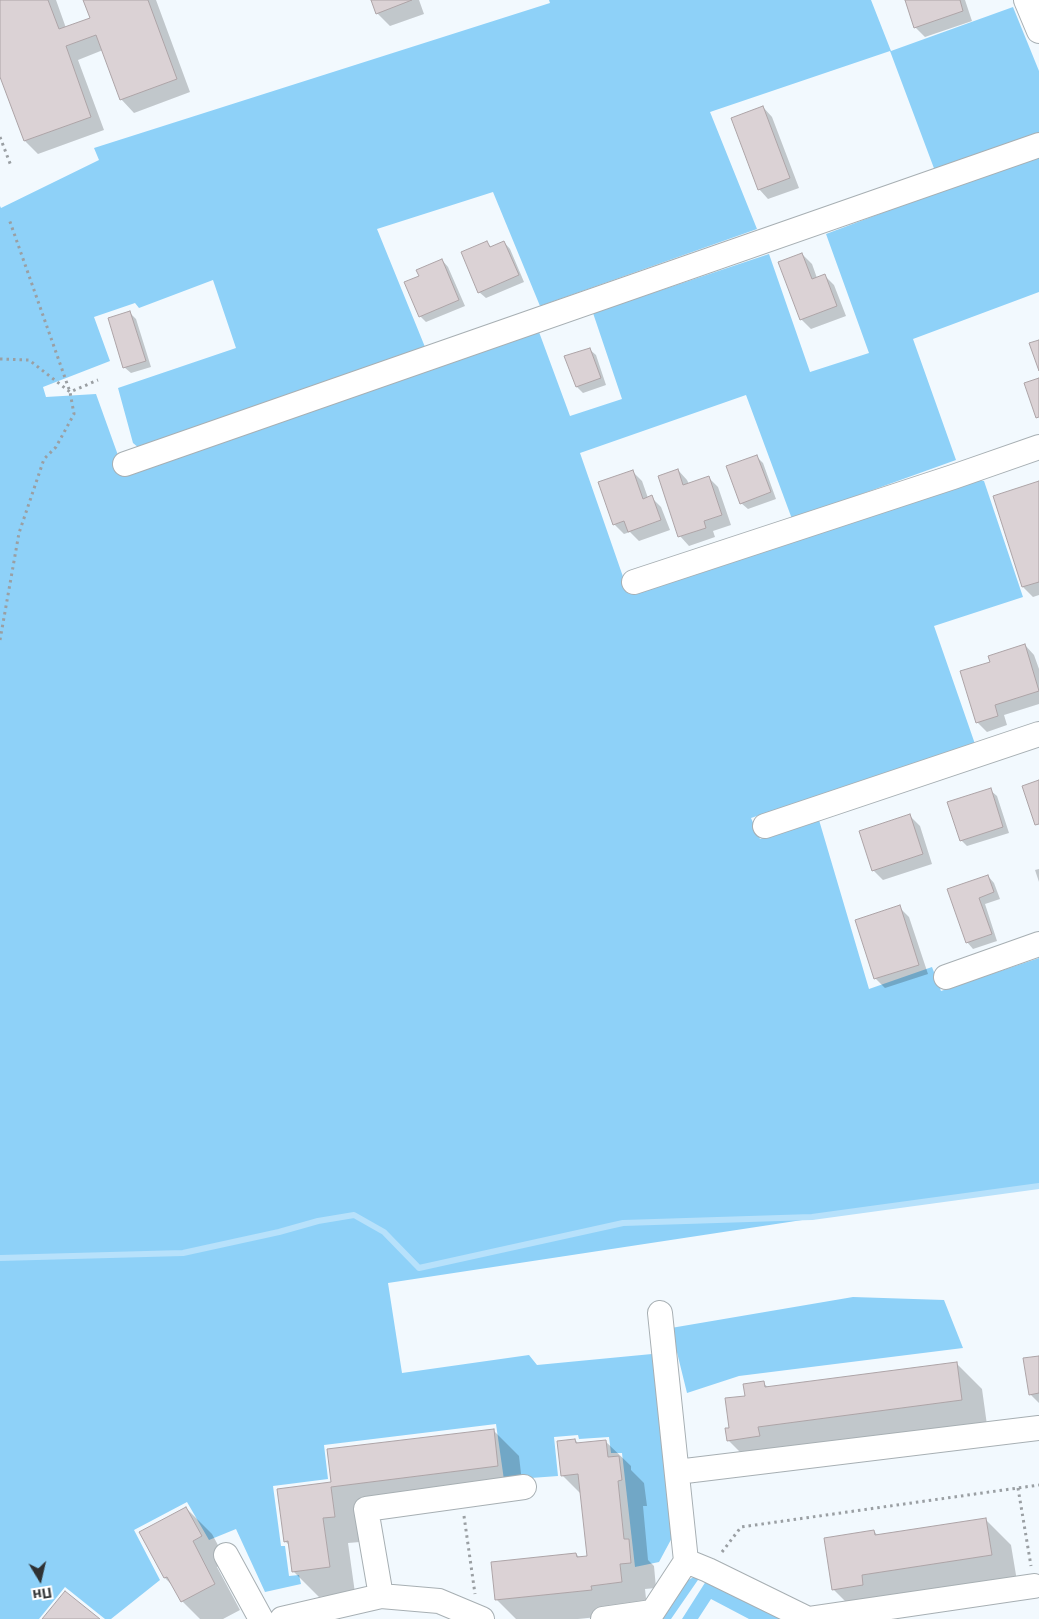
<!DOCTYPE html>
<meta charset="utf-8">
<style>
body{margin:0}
#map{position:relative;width:1039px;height:1619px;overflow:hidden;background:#f2f9fe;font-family:"Open Sans",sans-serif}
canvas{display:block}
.north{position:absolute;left:15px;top:1554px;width:50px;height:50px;-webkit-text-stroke:4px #fff;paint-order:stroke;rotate:171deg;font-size:14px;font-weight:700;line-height:20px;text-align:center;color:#2e3133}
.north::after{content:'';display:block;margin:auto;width:18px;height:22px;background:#2e3133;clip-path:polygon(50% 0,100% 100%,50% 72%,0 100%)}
</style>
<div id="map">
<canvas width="1039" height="1619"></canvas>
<div class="north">Пн</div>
</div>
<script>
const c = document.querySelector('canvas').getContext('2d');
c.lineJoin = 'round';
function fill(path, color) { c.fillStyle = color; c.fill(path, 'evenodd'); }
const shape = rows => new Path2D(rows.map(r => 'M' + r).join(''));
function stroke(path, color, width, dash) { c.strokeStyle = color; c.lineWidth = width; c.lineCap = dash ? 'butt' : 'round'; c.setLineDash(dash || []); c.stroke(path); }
const green = shape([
 [549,0,871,0,891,51,1013,7,1039,71,1039,137,935,171,890,51,710,112,757,229,540,306,493,192,377,229,425,347,146,446,139,448,133,443,118,388,236,348,213,280,139,308,135,303,94,317,110,361,43,387,46,397,96,394,124,472,539,332,570,416,622,399,593,313,769,254,810,372,869,353,826,234,1039,154,1039,292,913,339,956,460,792,519,746,395,580,453,629,594,969,478,984,481,1023,597,934,626,975,744,751,818,760,839,819,820,869,989,932,967,941,991,1039,958,1039,1184,388,1283,402,1373,529,1355,537,1365,652,1354,674,1534,659,1562,635,1567,622,1453,611,1453,609,1437,579,1439,578,1435,554,1437,558,1476,504,1480,496,1424,324,1445,328,1479,273,1486,281,1546,285,1546,289,1576,299,1575,301,1584,265,1592,236,1529,209,1540,187,1502,134,1530,160,1580,111,1619,105,1619,65,1587,39,1619,0,1619,0,206,1,208,99,160,94,148,550,3],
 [853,1297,944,1300,963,1348,739,1376,687,1393,671,1328],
 [694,1577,700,1577,671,1619,662,1619,688,1580],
 [708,1578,786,1619,749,1619,711,1599,698,1619,682,1619]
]);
const shadow = shape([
 [0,0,56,0,66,28,91,18,85,0,156,0,190,92,134,113,121,99,103,50,78,60,104,130,38,154,25,141,0,74],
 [372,0,419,0,424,14,390,26,377,13],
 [906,0,965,0,972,21,925,37,915,27],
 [763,107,772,117,799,188,768,199,759,189],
 [504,242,510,249,524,282,486,298,479,292,487,243,492,248],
 [802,254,812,264,817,278,824,275,834,285,846,316,811,329,801,319],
 [442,260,448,267,465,306,426,322,420,316],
 [130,313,136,319,151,367,131,373,124,367],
 [589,349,596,355,606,385,583,393,577,387,566,357],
 [756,456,763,463,776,499,748,509,741,503],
 [678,470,687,480,689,484,709,478,718,487,731,525,713,531,715,537,689,546,680,536],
 [632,471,642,481,648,498,651,497,661,507,670,530,639,541,630,532,624,534,614,524],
 [1039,483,1039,595,1033,597,1023,587,994,497],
 [1025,645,1034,655,1039,669,1039,704,1004,715,1007,725,987,732,977,722,991,662],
 [990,790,997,796,1009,833,967,846,961,840],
 [910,816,920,826,932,864,883,880,873,870],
 [1039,869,1039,882,1035,870],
 [988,876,994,883,1000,899,985,904,997,941,973,949,967,942,948,890],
 [899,907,909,917,928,974,885,988,875,978],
 [1039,1357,1039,1403,1030,1394],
 [956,1363,982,1389,987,1425,754,1466,728,1440,730,1429,746,1397,763,1383,769,1388],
 [493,1430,519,1456,523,1491,356,1512,360,1542,348,1543,355,1593,319,1597,293,1571,290,1546,285,1541,333,1483],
 [575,1440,579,1444,605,1441,631,1466,631,1470,644,1483,647,1506,643,1506,648,1560,654,1566,656,1588,645,1589,647,1608,617,1615,578,1619,516,1619,496,1599,576,1554,580,1558,588,1557,582,1495,562,1475],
 [186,1508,212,1534,227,1562,217,1567,240,1610,223,1619,200,1619,182,1601,174,1587,165,1578,141,1532],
 [986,1520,1011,1545,1017,1581,859,1615,833,1589,874,1531,878,1536]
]);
const stream = shape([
 [0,1258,183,1253,279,1232,318,1221,354,1215,384,1232,419,1268,623,1223,812,1217,1039,1186]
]);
const building = shape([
 [0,0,48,0,59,29,90,18,83,0,148,0,177,79,120,100,96,35,66,46,91,117,24,141,0,77,0,0],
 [371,0,412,0,376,14,371,0],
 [905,0,960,0,963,11,914,28,905,0],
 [763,106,790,178,758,190,731,118,763,106],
 [487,241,490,247,504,241,519,275,478,293,461,252,487,241],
 [802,253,812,279,825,274,837,306,800,320,778,262,802,253],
 [442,259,459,300,419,317,404,282,419,276,416,270,442,259],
 [130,311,146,361,123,368,108,318,130,311],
 [1039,340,1039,371,1029,343,1039,340],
 [590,348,601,378,576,387,564,356,590,348],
 [1039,378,1039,417,1036,418,1024,383,1039,378],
 [757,455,771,492,740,504,726,466,757,455],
 [678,469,683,485,709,476,722,515,704,521,706,528,678,537,658,476,678,469],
 [633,470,643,499,652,495,661,520,628,532,624,521,613,525,598,482,633,470],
 [1039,481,1039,582,1022,587,993,496,1039,481],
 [1025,644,1039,691,995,705,998,716,976,723,960,671,990,662,988,656,1025,644],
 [1039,780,1039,824,1035,825,1022,786,1039,780],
 [991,788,1003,827,960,841,947,802,991,788],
 [910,814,923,854,872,871,859,831,910,814],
 [988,875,994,892,979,898,992,934,966,943,947,889,988,875],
 [900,905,919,965,874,979,855,920,900,905],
 [1039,1356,1039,1393,1029,1395,1023,1358,1039,1356],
 [957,1362,962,1400,758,1427,760,1436,727,1441,725,1428,729,1428,725,1398,745,1396,743,1384,764,1381,765,1387,957,1362],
 [494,1429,498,1466,331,1487,335,1517,323,1518,330,1567,292,1572,288,1541,284,1542,277,1489,331,1482,327,1449,494,1429],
 [575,1439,576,1443,606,1440,608,1457,619,1456,622,1480,618,1481,624,1539,629,1539,631,1563,620,1564,622,1582,591,1586,592,1590,495,1600,491,1562,576,1553,577,1557,587,1556,578,1474,561,1476,557,1441,575,1439],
 [186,1507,202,1536,193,1541,215,1584,181,1602,167,1577,164,1578,139,1532,186,1507],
 [986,1518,992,1555,862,1575,863,1585,832,1590,824,1538,874,1530,875,1535,986,1518],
 [65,1591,100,1619,42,1619,65,1591]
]);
const path = shape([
 [0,137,11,166],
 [0,359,29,360,70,392,98,380],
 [0,640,19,533,44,459,56,447,74,414,70,392,9,219],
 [1018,1488,1031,1566],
 [464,1516,475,1594],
 [722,1552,741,1527,1039,1485]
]);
const minor = shape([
 [1026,0,1039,31],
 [125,464,1039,145],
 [634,582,953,477,1039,447],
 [765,826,1039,734],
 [946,977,1039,944],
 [677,1472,1039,1428],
 [226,1555,261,1619],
 [686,1561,708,1570,808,1619,1034,1586],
 [381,1596,366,1509,524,1487],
 [282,1619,381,1596,439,1601,482,1619],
 [603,1619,652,1612],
 [648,1619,686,1561,660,1313]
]);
fill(green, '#8ed1f8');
fill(shadow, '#0003');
stroke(stream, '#b7e1fb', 6);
fill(building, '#dbd2d5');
stroke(building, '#ada4a7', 1);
stroke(minor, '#a7afb3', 26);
stroke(path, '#9a9fa3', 3, [2.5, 4]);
stroke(minor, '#fff', 24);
</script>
